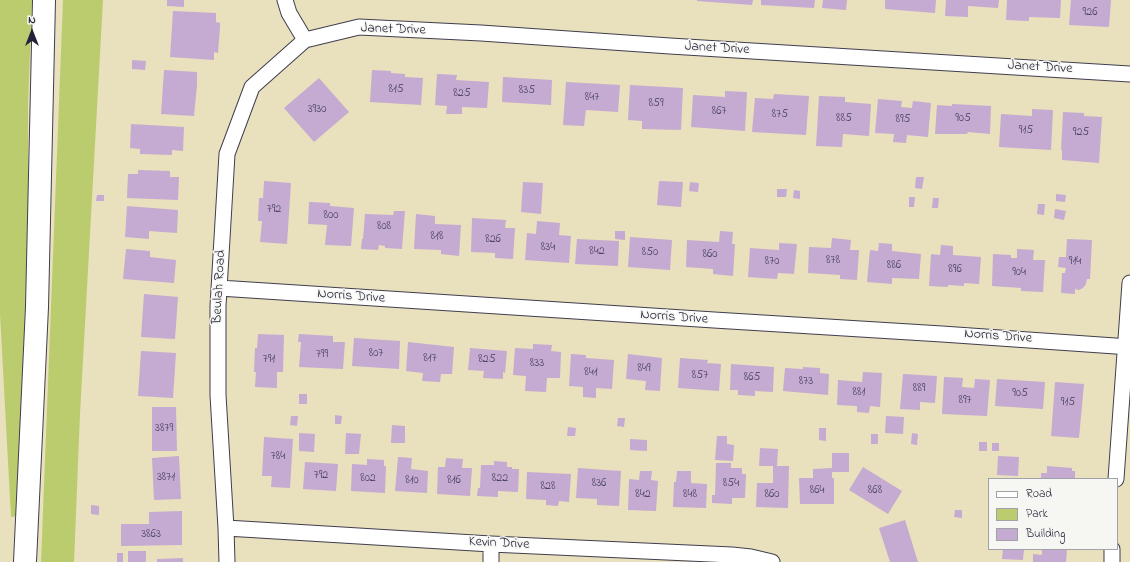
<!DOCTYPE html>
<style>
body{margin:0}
#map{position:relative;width:1130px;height:562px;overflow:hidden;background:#e9e0bd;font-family:"Indie Flower",sans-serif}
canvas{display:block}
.legend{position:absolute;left:988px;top:478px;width:130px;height:72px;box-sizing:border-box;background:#f6f6f2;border:1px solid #a1a1a9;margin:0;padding:5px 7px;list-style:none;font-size:12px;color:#22223b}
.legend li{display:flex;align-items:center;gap:8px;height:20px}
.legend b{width:20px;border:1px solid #a1a1a9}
.north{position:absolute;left:12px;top:12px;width:40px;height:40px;-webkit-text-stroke:3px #f6f6f2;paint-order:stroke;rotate:0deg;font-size:11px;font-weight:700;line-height:16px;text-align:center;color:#22223b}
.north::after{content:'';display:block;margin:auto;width:14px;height:18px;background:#22223b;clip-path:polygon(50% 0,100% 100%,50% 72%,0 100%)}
</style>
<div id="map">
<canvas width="1130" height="562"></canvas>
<ul class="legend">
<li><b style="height:5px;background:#fff"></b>Road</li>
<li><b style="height:11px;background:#bbcc6e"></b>Park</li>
<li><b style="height:11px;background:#c5aad1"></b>Building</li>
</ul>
<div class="north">N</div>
</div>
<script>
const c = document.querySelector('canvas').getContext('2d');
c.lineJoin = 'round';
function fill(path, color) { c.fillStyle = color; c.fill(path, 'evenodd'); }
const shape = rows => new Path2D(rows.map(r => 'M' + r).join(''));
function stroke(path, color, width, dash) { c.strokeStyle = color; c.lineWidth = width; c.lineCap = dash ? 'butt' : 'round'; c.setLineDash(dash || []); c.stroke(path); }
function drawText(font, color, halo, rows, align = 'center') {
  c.font = font + ' "Indie Flower",sans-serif'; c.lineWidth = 3; c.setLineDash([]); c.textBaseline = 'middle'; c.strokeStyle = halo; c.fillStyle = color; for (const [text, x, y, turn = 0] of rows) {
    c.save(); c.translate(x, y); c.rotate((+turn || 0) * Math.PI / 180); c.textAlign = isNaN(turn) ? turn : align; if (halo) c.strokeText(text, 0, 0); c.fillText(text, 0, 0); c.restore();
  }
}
const green = shape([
 [0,0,32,0,28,105,28,221,19,487,18,516,11,517,0,314],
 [63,0,103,0,80,414,74,562,41,562]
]);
const building = shape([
 [167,0,184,0,184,7,167,6],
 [697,0,753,0,752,5,697,1],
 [761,0,815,0,814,8,761,5],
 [823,0,847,0,846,10,822,8],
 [885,0,936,0,935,13,885,9],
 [946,0,999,0,998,8,968,6,968,17,945,16],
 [1007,0,1061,0,1060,18,1029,17,1029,21,1006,20],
 [1071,0,1111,0,1109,27,1069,25],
 [173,11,216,13,216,22,220,23,220,27,218,53,214,52,214,60,170,57],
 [132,60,146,61,145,70,132,69],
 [164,70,197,72,197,85,194,116,161,114],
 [372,70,391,71,391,73,405,74,405,77,423,78,421,105,370,102],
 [437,74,457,75,456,80,489,82,487,108,462,107,462,114,446,114,447,106,435,105],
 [503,77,552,80,551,105,502,102],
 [319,78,349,112,314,142,284,108],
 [566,82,620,85,618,112,586,110,584,126,563,125],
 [630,85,683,88,681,130,642,129,642,121,628,120],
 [725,91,747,92,745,131,691,127,693,95,725,97],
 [774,94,809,96,806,135,752,132,755,98,773,99],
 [819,96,845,97,845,102,871,104,869,136,843,134,842,147,816,146],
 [878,99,902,101,901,107,912,108,913,101,931,103,928,137,907,135,906,143,893,142,894,134,875,133],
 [952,104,991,106,990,134,968,132,967,134,935,134,937,105,952,106],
 [1032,109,1053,110,1051,150,999,147,1001,114,1032,116],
 [1063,112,1084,113,1084,116,1102,117,1099,163,1062,160,1062,150,1061,150],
 [131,124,184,127,183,151,172,150,172,155,140,154,140,149,130,148],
 [138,170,170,171,170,177,179,177,178,200,127,198,128,174,138,174],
 [916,177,924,177,922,189,915,188],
 [264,181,291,183,287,244,260,242,262,221,258,221,259,198,263,198],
 [659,181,683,182,681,207,657,205],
 [523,182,543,183,541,214,521,212],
 [690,182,699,183,698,192,689,191],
 [777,189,787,189,786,197,777,197],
 [794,190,800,191,800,199,793,198],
 [1056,194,1066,195,1065,202,1056,201],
 [97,195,104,195,104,201,96,201],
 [909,197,915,197,914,207,909,207],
 [933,198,939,198,938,208,932,208],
 [309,202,330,203,330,206,354,208,351,246,325,245,327,225,308,224],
 [1038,204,1045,204,1044,215,1037,214],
 [127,206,178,210,177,233,149,231,149,239,125,237],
 [1055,209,1066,211,1064,220,1054,218],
 [394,211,405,211,402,249,385,248,385,246,379,245,378,250,361,249,362,239,363,239,365,214,393,215],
 [416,214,435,216,435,224,461,225,459,256,441,254,441,250,414,249],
 [472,218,506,220,505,228,515,228,513,259,495,258,495,253,471,252],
 [537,221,560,223,559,235,571,236,569,263,525,260,527,233,536,234],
 [615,231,625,231,625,240,615,239],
 [720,231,733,232,732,244,735,244,733,276,713,274,713,269,686,267,687,240,719,242],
 [630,237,672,240,670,270,628,267],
 [832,238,851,240,850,250,859,250,857,280,840,279,840,275,808,273,809,247,831,248],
 [577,239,619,241,618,266,575,264],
 [1067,239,1092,240,1090,279,1087,279,1086,284,1083,288,1079,290,1075,289,1075,294,1061,293,1062,273,1065,273,1066,268,1058,267,1059,257,1066,257],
 [779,243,797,244,794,274,778,273,777,279,748,277,750,248,779,250],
 [879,243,892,244,892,251,921,254,919,279,892,278,892,284,867,282,870,250,878,251],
 [941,245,953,246,953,255,981,257,979,284,964,283,964,286,948,285,948,287,929,286,931,254,940,255],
 [126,249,150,251,150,257,176,260,174,283,123,279],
 [1017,249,1034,250,1033,260,1045,260,1043,292,1021,291,1021,288,992,286,993,254,1011,255,1011,258,1017,258],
 [144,294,178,297,175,339,141,337],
 [258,334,284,335,283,372,277,372,277,388,255,387,256,372,254,372,255,348,257,348],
 [299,334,333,336,333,342,345,342,343,369,299,367,301,342,298,342],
 [354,338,400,341,399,369,352,366],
 [408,342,454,347,452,374,441,374,440,382,422,381,423,373,406,371],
 [533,344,552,345,551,351,561,352,560,378,547,378,546,392,525,391,526,376,513,375,515,348,533,349],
 [470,348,507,351,505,373,503,372,503,379,483,378,484,371,468,370],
 [141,351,176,353,173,398,138,396],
 [571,354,586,355,586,358,614,360,612,389,596,388,596,398,583,397,583,387,569,386],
 [628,354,662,358,660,391,645,390,646,381,626,379],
 [680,358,708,360,707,363,721,364,719,391,678,388],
 [731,364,774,367,773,392,755,391,755,396,738,395,738,390,730,390],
 [803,367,820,368,820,373,829,374,828,395,783,391,785,368,803,369],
 [863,372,882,373,880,407,870,406,869,413,857,412,857,406,837,405,838,380,862,382],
 [903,374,937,376,935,403,920,402,920,410,900,409],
 [944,377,963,378,962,387,974,388,975,379,990,380,987,416,942,414],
 [997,379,1045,382,1043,409,995,406],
 [1055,382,1084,384,1079,438,1051,436],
 [299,394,307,394,307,404,299,404],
 [152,407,176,407,177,451,152,451],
 [335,415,342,416,341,424,335,424],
 [291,416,298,416,297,426,290,425],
 [886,416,904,417,903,434,885,433],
 [618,418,625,418,624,427,617,426],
 [392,425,405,426,405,443,391,443],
 [568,427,576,428,575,436,567,436],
 [819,428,826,428,826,441,819,440],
 [299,433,315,434,314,452,299,451],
 [346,433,361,434,359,454,345,454],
 [912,433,918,434,917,445,911,444],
 [871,434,878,434,878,444,871,444],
 [717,436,727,436,727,444,734,445,733,461,715,460],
 [264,437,293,439,290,488,271,487,272,476,262,476],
 [630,439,647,440,647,451,630,450],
 [979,442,987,442,987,451,979,451],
 [992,443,999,443,999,451,992,451],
 [760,448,778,449,777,466,789,466,788,508,756,507,757,483,773,483,773,466,759,466],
 [832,453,849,453,849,472,832,472,832,478,834,478,834,504,800,504,799,478,813,478,813,469,832,468],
 [179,456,181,499,154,500,152,458],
 [998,456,1019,457,1018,476,997,475],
 [398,457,412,458,411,469,428,471,427,493,395,491],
 [446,458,463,459,462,468,472,468,470,496,437,494,438,467,445,467],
 [367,459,384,460,384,466,386,466,385,493,351,491,352,464,367,465],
 [494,461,507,462,507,467,512,467,512,469,519,469,518,492,498,491,498,497,477,496,478,488,480,488,481,465,494,465],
 [305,462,338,464,336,491,303,489],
 [716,463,731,463,731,468,742,468,742,474,746,474,745,498,732,498,732,504,712,503,712,495,715,495],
 [1047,466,1072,468,1072,471,1075,471,1075,479,1041,479,1041,473,1047,473],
 [863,467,902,491,888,514,849,490],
 [578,468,621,471,619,506,597,505,597,499,576,498],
 [640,471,652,471,651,480,658,481,656,511,628,510,629,479,639,480],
 [677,471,691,471,691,483,707,484,706,508,673,507,674,482,676,482],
 [527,472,571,474,569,502,559,501,558,506,546,505,546,500,526,499],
 [91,505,99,506,99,515,91,514],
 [955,510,962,510,962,518,954,517],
 [182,511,182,545,121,546,121,524,149,524,149,512],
 [905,520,918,562,890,562,879,528],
 [1003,549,1024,549,1023,560,1002,559],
 [1042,549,1067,550,1066,562,1033,562,1033,554,1042,555],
 [128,551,146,551,146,562,128,562],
 [117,553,123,553,123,562,117,562],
 [183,558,183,562,157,562,157,559]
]);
const minor = shape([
 [285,0,289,13,305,40],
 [219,288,714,320,942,334,1130,347],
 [1116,479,1130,283],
 [226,528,491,544,732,555,751,557,772,562],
 [491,544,491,562],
 [227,562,226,528,218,395,218,306,227,154,252,87,305,40,359,27,481,33,670,46,1130,74],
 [1112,562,1112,549]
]);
const motorway = shape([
 [25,562,37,307,44,0]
]);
const numberNames = [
 ["926",1090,13],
 ["815",396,90],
 ["835",527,91],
 ["825",462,94],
 ["847",592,98],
 ["859",656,104],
 ["3930",317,110],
 ["867",719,112],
 ["875",780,115],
 ["885",844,119],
 ["905",963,119],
 ["895",903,120],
 ["915",1026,131],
 ["925",1081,133],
 ["792",274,210],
 ["800",331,216],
 ["808",384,227],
 ["818",437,237],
 ["826",493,240],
 ["834",548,248],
 ["842",597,252],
 ["850",650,253],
 ["860",710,255],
 ["878",833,261],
 ["870",772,262],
 ["914",1075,262],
 ["886",894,266],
 ["896",955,270],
 ["904",1019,273],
 ["807",376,354],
 ["799",322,355],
 ["817",430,359],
 ["791",269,360],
 ["825",487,360],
 ["833",537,364],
 ["849",644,369],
 ["841",591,373],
 ["857",700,376],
 ["865",752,378],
 ["873",806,382],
 ["889",919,389],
 ["881",859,393],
 ["905",1020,394],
 ["897",965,401],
 ["915",1068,403],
 ["3879",164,429],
 ["784",278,457],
 ["792",321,476],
 ["3871",166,478],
 ["802",368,479],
 ["822",500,479],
 ["810",412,481],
 ["816",454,481],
 ["836",599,484],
 ["854",731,484],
 ["828",548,487],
 ["864",817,491],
 ["868",875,491],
 ["842",643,495],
 ["848",690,495],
 ["860",772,495],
 ["3863",151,535]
];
const streetNames = [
 ["Janet Drive",393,30,2],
 ["Janet Drive",717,49,3],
 ["Janet Drive",1040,68,3],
 ["Beulah Road",220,287,-87],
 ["Norris Drive",351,297,4],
 ["Norris Drive",674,318,4],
 ["Norris Drive",998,337,4],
 ["Kevin Drive",499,544,3]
];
fill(green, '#bbcc6e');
fill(building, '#c5aad1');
stroke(minor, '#403e4e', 17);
stroke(motorway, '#403e4e', 24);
stroke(minor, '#fff', 15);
stroke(motorway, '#fff', 22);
drawText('12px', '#4b4460', null, numberNames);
drawText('14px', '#22223b', '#f6f6f2', streetNames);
</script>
